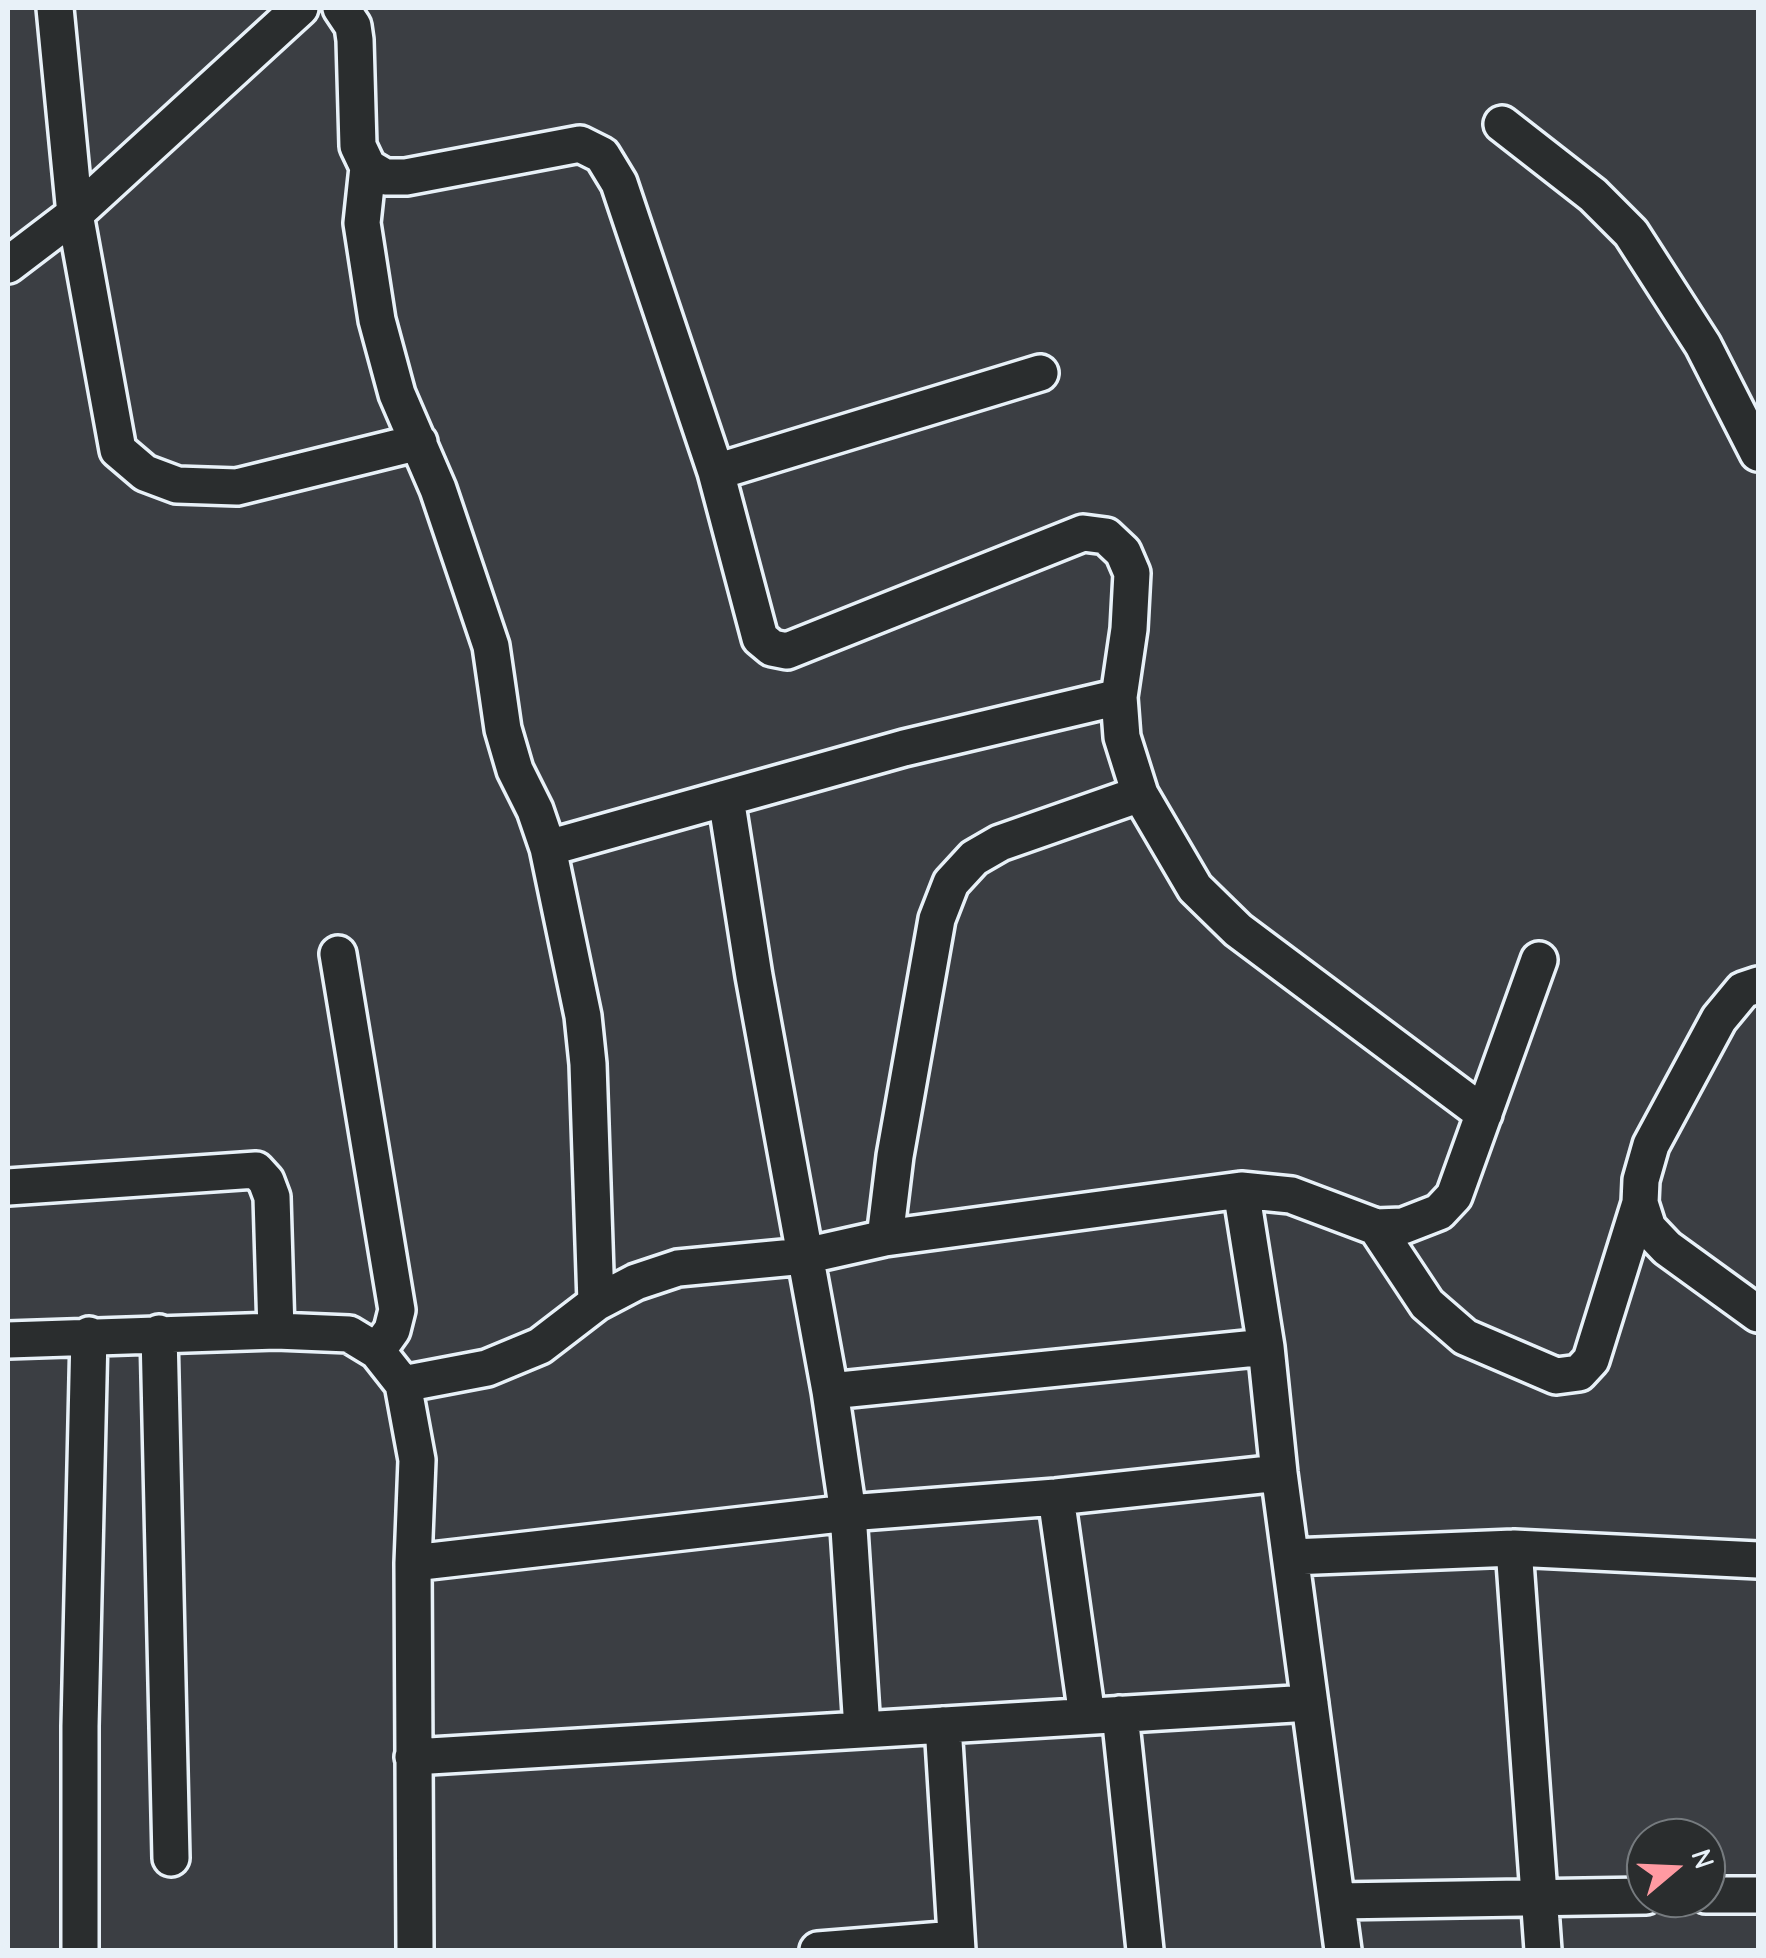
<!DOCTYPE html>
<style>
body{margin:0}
#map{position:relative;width:1766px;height:1958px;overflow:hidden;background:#3b3e43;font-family:"Comic Neue",sans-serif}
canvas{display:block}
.frame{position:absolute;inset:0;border:10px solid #e8f1f8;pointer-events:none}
.north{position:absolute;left:1626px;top:1818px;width:100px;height:100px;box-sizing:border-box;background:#2a2d2e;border:2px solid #767b7f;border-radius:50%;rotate:71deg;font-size:28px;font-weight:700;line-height:40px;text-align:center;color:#e8f1f8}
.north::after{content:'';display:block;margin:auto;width:35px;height:45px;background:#ff9aa2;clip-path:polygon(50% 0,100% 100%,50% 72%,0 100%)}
</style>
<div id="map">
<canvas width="1766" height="1958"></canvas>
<div class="frame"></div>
<div class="north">N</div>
</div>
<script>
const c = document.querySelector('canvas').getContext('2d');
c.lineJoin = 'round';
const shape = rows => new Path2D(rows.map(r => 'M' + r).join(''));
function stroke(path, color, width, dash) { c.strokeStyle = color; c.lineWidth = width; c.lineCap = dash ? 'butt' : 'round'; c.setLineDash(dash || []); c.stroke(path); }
const minor = shape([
 [55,8,75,214,118,450,145,473,177,485,237,487,419,442],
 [341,8,353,26,355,40,358,146,368,167,385,177,406,177,580,144,602,155,619,183,716,472,760,638,772,648,787,651,1083,533,1106,536,1123,552,1132,573,1129,629,1119,697,1122,737,1140,794,1195,888,1238,930,1484,1114],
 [1502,124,1593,195,1631,233,1703,345,1758,453],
 [368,167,362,223,377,320,397,394,438,489,491,646,503,729,515,770,535,810,548,848,583,1016,588,1064,596,1303],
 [8,265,75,214,300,8],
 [716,472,1040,373],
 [726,798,754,976,830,1391,848,1513,862,1729],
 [548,848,904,748,1119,697],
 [338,954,397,1310,392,1330,377,1351],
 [1758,985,1743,990,1719,1019,1651,1145,1641,1180,1640,1203,1648,1228,1667,1248,1758,1314],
 [8,1187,256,1170,266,1181,272,1197,276,1331],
 [1241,1190,1266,1347,1279,1473,1343,1950],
 [1376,1227,1427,1304,1465,1337,1556,1376,1579,1373,1591,1360,1640,1203],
 [885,1238,895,1156,937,919,951,883,974,858,1000,843,1140,794],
 [159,1333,171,1858],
 [8,1340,276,1331,349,1334,377,1351,403,1384,417,1460,413,1563,415,1950],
 [403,1384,487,1368,540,1346,596,1303,636,1282,678,1268,805,1256,885,1238,1241,1190,1291,1195,1376,1227,1403,1226,1439,1212,1454,1196,1539,960],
 [830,1391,1266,1347],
 [1056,1497,1087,1716],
 [1514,1548,1543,1950],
 [1291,1557,1514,1548,1758,1560],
 [413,1563,848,1513,1056,1497,1279,1473],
 [1120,1714,1145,1950],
 [943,1725,957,1950],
 [413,1757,1310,1703],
 [1706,1895,1758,1895],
 [1337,1901,1646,1896],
 [80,1950,80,1726,89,1335],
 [818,1950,956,1939]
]);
stroke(minor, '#e8f1f8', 42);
stroke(minor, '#2a2d2e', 35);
</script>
